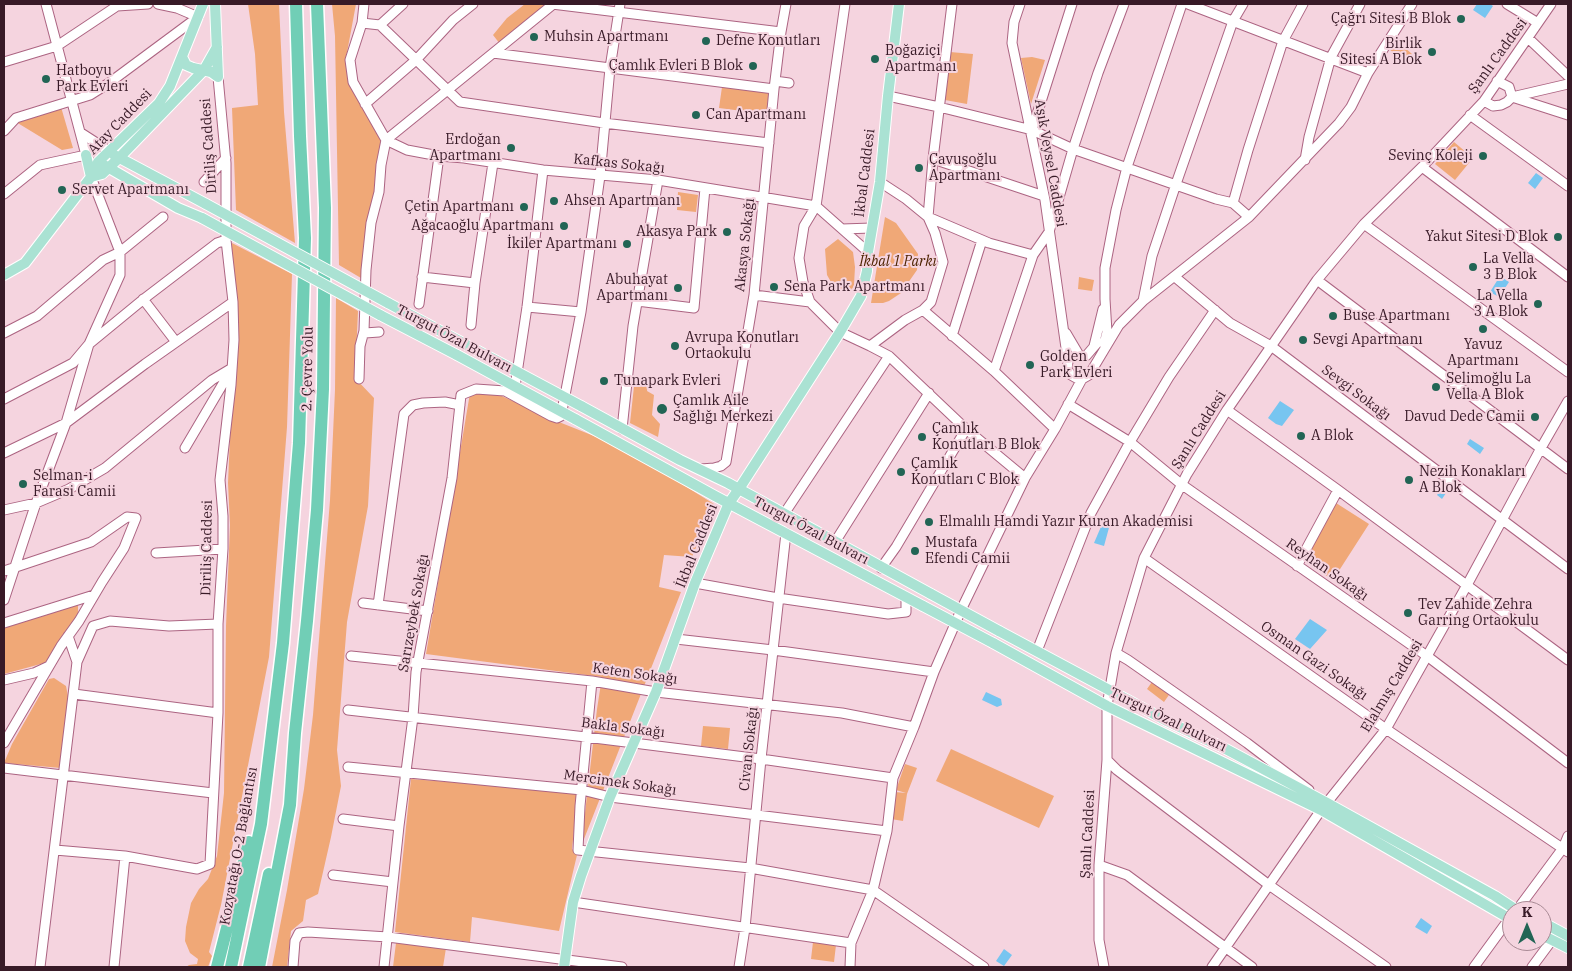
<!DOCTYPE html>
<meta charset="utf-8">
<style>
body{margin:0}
#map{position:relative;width:1572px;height:971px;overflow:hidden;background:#f5d4df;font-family:"IBM Plex Serif",serif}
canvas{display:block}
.frame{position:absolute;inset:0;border:5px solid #381a27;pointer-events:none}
.north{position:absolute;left:1502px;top:901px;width:50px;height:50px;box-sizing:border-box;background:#f5d4df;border:1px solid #a98a95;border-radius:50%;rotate:0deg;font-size:14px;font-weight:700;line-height:20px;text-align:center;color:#381a27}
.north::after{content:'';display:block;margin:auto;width:18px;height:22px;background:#226555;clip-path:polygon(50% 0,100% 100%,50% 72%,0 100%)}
</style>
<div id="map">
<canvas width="1572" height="971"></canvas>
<div class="frame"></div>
<div class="north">K</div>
</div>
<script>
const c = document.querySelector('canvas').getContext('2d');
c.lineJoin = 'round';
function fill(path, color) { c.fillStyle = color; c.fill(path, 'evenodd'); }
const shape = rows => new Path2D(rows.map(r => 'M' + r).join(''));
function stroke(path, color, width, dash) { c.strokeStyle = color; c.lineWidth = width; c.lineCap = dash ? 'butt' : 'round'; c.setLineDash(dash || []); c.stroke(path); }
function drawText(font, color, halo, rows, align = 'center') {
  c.font = font + ' "IBM Plex Serif",serif'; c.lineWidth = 4; c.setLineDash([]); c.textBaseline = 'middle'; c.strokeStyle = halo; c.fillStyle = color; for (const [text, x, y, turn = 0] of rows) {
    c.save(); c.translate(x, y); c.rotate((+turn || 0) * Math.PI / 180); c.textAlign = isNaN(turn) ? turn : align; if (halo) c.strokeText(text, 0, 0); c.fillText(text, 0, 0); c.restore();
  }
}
const green = shape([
 [248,4,279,4,284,112,295,243,236,210,232,108,258,105,255,54],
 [332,4,356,4,346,58,349,82,385,138,377,176,361,278,339,265,335,36],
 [525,4,547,4,500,44,493,35,507,18],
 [1396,40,1412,54,1405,62,1389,49],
 [950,52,973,54,967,104,945,100],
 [1032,57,1045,60,1031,104,1021,58],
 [722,87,769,93,766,114,719,108],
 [61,107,73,148,62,150,16,122],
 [1454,142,1473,158,1455,180,1435,164],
 [678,192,698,195,696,212,677,210],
 [885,217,896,223,918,254,917,270,901,293,889,301,883,303,871,303],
 [838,239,853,252,855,267,854,285,850,293,844,293,835,289,827,275,825,249],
 [232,243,292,274,287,427,269,657,221,905,209,952,212,956,208,967,186,967,189,965,197,964,198,959,190,953,185,941,186,927,191,903,199,889,208,879,217,856,224,793,226,626,230,525,228,483,233,367],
 [1079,277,1094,280,1092,291,1078,289],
 [336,298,358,311,355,378,374,398,368,506,347,622,337,750,341,786,331,837,318,894,306,900,303,921,291,931,287,967,272,967,287,890,304,789,313,715,330,500,335,390],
 [635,377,649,378,647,391,654,395,652,415,660,424,658,437,630,423],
 [470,393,495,393,559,422,624,448,714,504,692,557,664,555,659,587,681,592,584,839,582,839,597,709,602,677,426,654],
 [1336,503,1369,524,1333,580,1304,561],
 [78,602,78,614,48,662,4,674,4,625],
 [54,678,66,686,68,696,61,768,4,763,12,744,49,679],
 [1154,679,1171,692,1164,702,1147,689],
 [703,726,730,728,728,749,701,746],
 [951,749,1054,796,1039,828,936,781],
 [905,764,917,768,907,794,903,821,891,819,895,792,906,793,896,790],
 [411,779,578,792,572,849,577,855,559,931,472,917,470,942,395,932],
 [813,942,836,945,834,962,811,959],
 [396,943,446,948,443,967,393,967]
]);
const water = shape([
 [1477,4,1490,4,1493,6,1485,18,1473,10],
 [1536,173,1543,178,1535,189,1528,183],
 [1500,276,1509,282,1499,297,1490,292],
 [1280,401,1294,410,1282,426,1276,424,1268,418],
 [1470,439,1484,448,1480,454,1467,444],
 [1445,483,1450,487,1442,499,1437,495],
 [1103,522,1110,524,1104,546,1094,543],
 [1310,619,1327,630,1310,649,1295,639],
 [986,692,1001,699,1002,705,997,707,982,700],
 [1421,918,1432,926,1427,934,1415,927],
 [1004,949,1012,955,1004,966,996,961]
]);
const minor = shape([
 [46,4,86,155],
 [158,4,177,8,198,17],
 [552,4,781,32],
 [845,4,816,206,804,226,799,258,803,282,810,302,840,332,870,346,905,320,923,310,931,302,943,262,935,233,928,217,933,159,952,4],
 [1020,4,1014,22,1012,43,1045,200,1068,362,1067,369,1071,375,1078,379,1082,379,1089,375,1119,325,1143,301,1249,217,1339,123,1351,107,1368,73,1412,4],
 [1188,4,1368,73],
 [1507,4,1538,23],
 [362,23,364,4],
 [380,25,460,102,604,123,769,143],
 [380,25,362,23,350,60,353,82,386,140],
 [380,25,403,4],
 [1528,38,1568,76],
 [493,53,774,89],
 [4,62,57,46,117,6,148,4],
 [775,81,789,83],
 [1497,81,1509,87,1512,97],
 [888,96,939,107,1032,130,1073,149,1216,199,1233,203,1249,217],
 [1512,97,1568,115],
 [1512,97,1568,84],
 [1484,101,1493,106,1501,105,1507,102,1512,97],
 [365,104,416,60,453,20,473,4],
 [1470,115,1568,186],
 [1032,130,1072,4],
 [4,131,16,118,90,95,109,83,198,17],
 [81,133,109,151],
 [386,140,407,150,439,156,464,158,543,170,658,180,816,206,868,252],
 [386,140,551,6,552,4],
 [933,159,1044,196],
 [1305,160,1309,137,1331,57,1360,4],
 [1422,167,1568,277],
 [204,182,226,158],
 [880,182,906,199,928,217,989,243,1033,255],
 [4,194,40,165,86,155,89,157],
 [1233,203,1248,150,1283,41,1303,4],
 [1364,224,1568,372],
 [842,229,872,228],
 [422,277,475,283],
 [1175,277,1230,323,1271,346,1568,569],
 [1317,280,1568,469],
 [754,295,810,302],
 [143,299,176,342],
 [637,301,694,308,705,188],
 [1143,301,1152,256,1176,184,1233,21,1243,4],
 [419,304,439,156],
 [527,307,581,312],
 [923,310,994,371,1055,429],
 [471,325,475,283,493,163],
 [364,331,365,333,379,332],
 [4,333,37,316,103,260,120,252,163,217],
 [1066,333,1079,355],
 [952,336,982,240],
 [1104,344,1107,332,1105,299,1105,268,1116,210,1127,167,1182,4],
 [870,346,889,356,966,429,1025,478],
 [1094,346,1103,309],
 [1086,356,1098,342],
 [994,371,1033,255,1049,232,1073,149,1098,73,1124,4],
 [359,379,360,346,364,331,366,270,371,223,379,192,381,165,386,140],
 [514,393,527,307,543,170],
 [4,399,73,363,89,344,145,298,217,243,226,240],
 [1068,404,1130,442,1181,484,1427,656,1568,763],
 [1227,410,1338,490,1568,660],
 [622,429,633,326,658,180],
 [185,448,231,370],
 [4,453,66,423,145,364,233,302],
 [701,469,714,468,721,466,726,462,754,295,774,89,781,32,786,4],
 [4,510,36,503,69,489,105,468,212,380,232,368],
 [784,514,889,356],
 [835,542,929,393],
 [156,553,223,549],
 [1144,558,1386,729,1568,852],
 [1297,566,1338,490],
 [881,568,896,547,966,429],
 [4,571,91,542,127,517,136,518,124,548,102,582,79,621,61,646,4,743],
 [695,583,778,598,888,614,906,612,906,597],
 [4,600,36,503,66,423,89,344,120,275,120,252,91,177],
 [363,603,428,611],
 [378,605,404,414,413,405,423,403,445,402,460,405],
 [4,623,94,595],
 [676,639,773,650,934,672],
 [1037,651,1091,513,1130,442,1169,377,1215,310],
 [1116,653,1128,660,1247,743,1309,790],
 [351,656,592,681,656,692,842,713,914,727],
 [77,662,93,626,110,621,169,626,218,624],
 [4,680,34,673,49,666],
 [592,681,580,806,578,850,750,868,873,890,984,967],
 [74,694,218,713],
 [348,710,586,737,761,759,893,778],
 [1107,760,1117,770,1269,885,1386,967],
 [348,767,582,790,610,797,887,831],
 [4,768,213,793],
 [343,819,399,826],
 [55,850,125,856,197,869,210,864,218,713,218,624,223,549,223,516,220,480,231,385,234,340,233,302,226,240,226,163,218,77],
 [1099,865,1127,875,1252,967],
 [333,875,393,882],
 [573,902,851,943],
 [1517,910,1563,848,1568,836],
 [40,967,77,662,68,636],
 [114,967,125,856],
 [293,967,295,941,299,933,308,932,388,937,622,967],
 [384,967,399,826,413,717,416,672,452,478,461,395,476,389,505,391,551,416,557,418,561,416,581,312,600,176,610,68,620,4],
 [739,967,745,928,761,759,786,533],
 [850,967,851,943,873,890,887,831,893,778,914,727,934,672,962,608,1025,478,1055,429,1082,379],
 [1104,967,1099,940,1099,865,1107,760,1107,706,1116,653,1144,558,1187,474,1227,410,1317,280,1364,224,1422,167,1484,101,1551,4],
 [1212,967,1321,810,1386,729,1467,585,1541,448,1568,401],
 [1474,967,1509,919],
 [1532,967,1552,940]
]);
const major = shape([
 [182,57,186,65,193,68,211,72,218,77,215,4],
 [86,155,91,177],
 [114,155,206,204],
 [104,165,178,208,202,218],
 [91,177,102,174,119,158,204,70,217,47],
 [4,275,25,263,91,177,98,162,159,103,170,86,203,4],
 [388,303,463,343],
 [380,315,457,355],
 [581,406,680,460,728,483,931,594],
 [575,419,715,496,923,606],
 [999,631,1167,721,1224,748,1327,803,1495,896,1518,911],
 [993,643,1107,706,1321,810,1512,920],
 [1542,922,1568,936],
 [1542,935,1568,948],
 [564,967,573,902,581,876,610,797,656,692,695,583,729,503,739,489,840,332,861,296,867,271,868,252,880,182,888,96,899,4]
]);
const highway = shape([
 [217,967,249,842],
 [231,967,261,824,283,643,299,443,305,238,300,136,296,4],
 [249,967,269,874],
 [259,967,290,805,295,733,307,621,317,510,323,389,325,208,317,4]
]);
const majorBridge = shape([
 [206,204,388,303],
 [202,218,380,315],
 [463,343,581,406],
 [457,355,575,419],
 [931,594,999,631],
 [923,606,993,643]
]);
const markers = [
 [1461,19,5,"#226555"],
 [534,37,5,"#226555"],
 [706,41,5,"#226555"],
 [1432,52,5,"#226555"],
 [875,59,5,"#226555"],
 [753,66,5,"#226555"],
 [46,79,5,"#226555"],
 [696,115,5,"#226555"],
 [511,148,5,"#226555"],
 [1483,156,5,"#226555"],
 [919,168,5,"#226555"],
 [62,190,5,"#226555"],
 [554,201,5,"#226555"],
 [524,207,5,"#226555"],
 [564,226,5,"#226555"],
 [727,232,5,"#226555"],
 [1558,237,5,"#226555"],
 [627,244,5,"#226555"],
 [1473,267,5,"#226555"],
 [774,287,5,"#226555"],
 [678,288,5,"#226555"],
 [1538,304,5,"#226555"],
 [1333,316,5,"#226555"],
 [1483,329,5,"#226555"],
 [1303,340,5,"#226555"],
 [675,346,5,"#226555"],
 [1030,365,5,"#226555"],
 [604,381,5,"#226555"],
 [1436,387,5,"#226555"],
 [662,409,6,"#226555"],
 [1535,417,5,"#226555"],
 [1301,436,5,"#226555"],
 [922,437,5,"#226555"],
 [901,472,5,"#226555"],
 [1409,480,5,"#226555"],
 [23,484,5,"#226555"],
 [929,522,5,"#226555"],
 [915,551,5,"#226555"],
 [1408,613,5,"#226555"]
];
const poiNames = [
 ["Çağrı Sitesi B Blok",1451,19,"right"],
 ["Muhsin Apartmanı",544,37],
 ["Defne Konutları",716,41],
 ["Birlik",1422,44,"right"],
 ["Sitesi A Blok",1422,60,"right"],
 ["Boğaziçi",885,51],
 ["Apartmanı",885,67],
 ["Çamlık Evleri B Blok",743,66,"right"],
 ["Hatboyu",56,71],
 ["Park Evleri",56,87],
 ["Can Apartmanı",706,115],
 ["Erdoğan",501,140,"right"],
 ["Apartmanı",501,156,"right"],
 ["Sevinç Koleji",1473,156,"right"],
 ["Çavuşoğlu",929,160],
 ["Apartmanı",929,176],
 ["Servet Apartmanı",72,190],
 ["Ahsen Apartmanı",564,201],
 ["Çetin Apartmanı",514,207,"right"],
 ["Ağacaoğlu Apartmanı",554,226,"right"],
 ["Akasya Park",717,232,"right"],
 ["Yakut Sitesi D Blok",1548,237,"right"],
 ["İkiler Apartmanı",617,244,"right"],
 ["La Vella",1483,259],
 ["3 B Blok",1483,275],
 ["Abuhayat",668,280,"right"],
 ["Apartmanı",668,296,"right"],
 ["Sena Park Apartmanı",784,287],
 ["La Vella",1528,296,"right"],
 ["3 A Blok",1528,312,"right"],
 ["Buse Apartmanı",1343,316],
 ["Avrupa Konutları",685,338],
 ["Ortaokulu",685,354],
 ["Sevgi Apartmanı",1313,340],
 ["Yavuz",1483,345,"center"],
 ["Apartmanı",1483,361,"center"],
 ["Golden",1040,357],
 ["Park Evleri",1040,373],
 ["Selimoğlu La",1446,379],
 ["Vella A Blok",1446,395],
 ["Tunapark Evleri",614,381],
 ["Çamlık Aile",673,401],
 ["Sağlığı Merkezi",673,417],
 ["Davud Dede Camii",1525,417,"right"],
 ["Çamlık",932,429],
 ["Konutları B Blok",932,445],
 ["A Blok",1311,436],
 ["Çamlık",911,464],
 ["Konutları C Blok",911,480],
 ["Nezih Konakları",1419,472],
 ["A Blok",1419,488],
 ["Selman-i",33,476],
 ["Farasi Camii",33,492],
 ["Elmalılı Hamdi Yazır Kuran Akademisi",939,522],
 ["Mustafa",925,543],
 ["Efendi Camii",925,559],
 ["Tev Zahide Zehra",1418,605],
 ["Garring Ortaokulu",1418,621]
];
const streetNames = [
 ["Şanlı Caddesi",1498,56,-54],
 ["Atay Caddesi",120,122,-46],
 ["Diriliş Caddesi",209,146,-94],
 ["Aşık Veysel Caddesi",1050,163,80],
 ["Kafkas Sokağı",619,164,6],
 ["İkbal Caddesi",865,173,-83],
 ["Akasya Sokağı",745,245,-84],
 ["Turgut Özal Bulvarı",454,339,28],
 ["2. Çevre Yolu",308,369,-89],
 ["Sevgi Sokağı",1356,393,37],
 ["Şanlı Caddesi",1199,430,-58],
 ["Turgut Özal Bulvarı",811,531,28],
 ["İkbal Caddesi",697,546,-68],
 ["Diriliş Caddesi",207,548,-89],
 ["Reyhan Sokağı",1327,570,35],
 ["Sarızeybek Sokağı",414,613,-80],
 ["Osman Gazi Sokağı",1314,661,35],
 ["Keten Sokağı",635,674,8],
 ["Elalmış Caddesi",1392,686,-59],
 ["Turgut Özal Bulvarı",1168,720,26],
 ["Bakla Sokağı",623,728,7],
 ["Civan Sokağı",749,749,-84],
 ["Mercimek Sokağı",620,783,8],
 ["Şanlı Caddesi",1088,834,-87],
 ["Kozyatağı O-2 Bağlantısı",239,846,-80]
];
const parkNames = [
 ["İkbal 1 Parkı",898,262]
];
fill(green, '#f0a877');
fill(water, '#77c5f0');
stroke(minor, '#ac6482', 11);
stroke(major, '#fff', 12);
stroke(highway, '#fff', 15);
stroke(minor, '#fff', 9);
stroke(major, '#aae2d3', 10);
stroke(highway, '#71ceb6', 12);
stroke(majorBridge, '#fff', 12, []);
stroke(majorBridge, '#aae2d3', 10);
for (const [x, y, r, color] of markers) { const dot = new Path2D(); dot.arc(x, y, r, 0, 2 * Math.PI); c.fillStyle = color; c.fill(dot); stroke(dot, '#f5d4df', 2); }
drawText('14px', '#381a27', '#f5d4df', poiNames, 'left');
drawText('14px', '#381a27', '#f5d4df', streetNames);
drawText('italic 14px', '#4d2300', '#f5d4df', parkNames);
</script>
